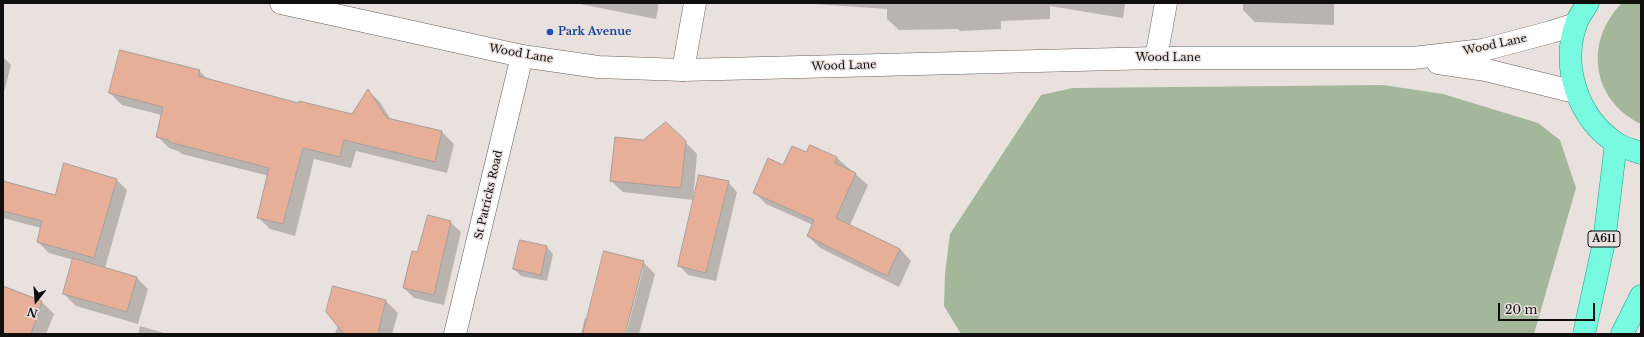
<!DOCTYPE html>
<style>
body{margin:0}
#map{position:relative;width:1644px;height:337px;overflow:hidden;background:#e9e1de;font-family:"Libre Baskerville",serif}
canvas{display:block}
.frame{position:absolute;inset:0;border:4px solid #110f0e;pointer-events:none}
.north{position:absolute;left:16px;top:281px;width:40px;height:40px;-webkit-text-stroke:3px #e9e1de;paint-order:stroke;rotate:197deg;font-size:11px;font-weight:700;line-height:16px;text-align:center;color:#110f0e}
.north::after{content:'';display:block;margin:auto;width:14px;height:18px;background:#110f0e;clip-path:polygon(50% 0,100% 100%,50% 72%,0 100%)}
.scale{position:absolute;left:1498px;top:303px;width:97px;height:18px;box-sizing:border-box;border:2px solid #110f0e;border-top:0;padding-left:5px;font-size:12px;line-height:14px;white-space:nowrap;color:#110f0e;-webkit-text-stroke:3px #e9e1de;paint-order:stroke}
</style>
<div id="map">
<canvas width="1644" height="337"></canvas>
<div class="frame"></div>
<div class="north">N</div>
<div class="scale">20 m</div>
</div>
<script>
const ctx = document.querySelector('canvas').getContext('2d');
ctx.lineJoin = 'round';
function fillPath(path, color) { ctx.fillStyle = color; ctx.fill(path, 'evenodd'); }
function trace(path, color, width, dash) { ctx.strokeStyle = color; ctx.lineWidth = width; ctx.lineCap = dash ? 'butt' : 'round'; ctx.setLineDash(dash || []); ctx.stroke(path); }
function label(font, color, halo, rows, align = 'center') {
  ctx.font = font + ' "Libre Baskerville",serif'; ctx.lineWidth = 3; ctx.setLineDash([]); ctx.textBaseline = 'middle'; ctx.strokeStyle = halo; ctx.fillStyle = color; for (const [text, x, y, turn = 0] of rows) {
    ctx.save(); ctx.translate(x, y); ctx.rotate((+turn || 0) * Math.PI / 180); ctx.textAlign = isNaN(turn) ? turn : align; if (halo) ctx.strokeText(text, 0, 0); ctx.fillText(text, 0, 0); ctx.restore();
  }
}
fillPath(new Path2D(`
 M1622 3H1641V124C1591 100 1584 41 1622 3Z
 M1383 85 1443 94 1538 123 1560 140 1576 188 1534 334H961L944 306 945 274 950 234 1041 95 1073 88Z`), '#a5b79a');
fillPath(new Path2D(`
 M575 3H659L656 19Z
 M799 3H1125L1123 18 1050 6V19L1001 21V29L960 31 958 29 899 30 887 19V9Z
 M1243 3H1334V25L1255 22 1243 10Z
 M3 57 11 65 3 96Z
 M199 71 209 80 299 105 352 115 368 91 380 102 391 120 442 132 454 144 447 173 356 151 351 168 314 159 295 236 270 229 258 217 269 176 182 154 178 151 169 148 157 136 162 115 122 105 110 93Z
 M643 141 685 142 697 154 693 200 623 192 611 181Z
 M810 146 837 158 868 185 850 225 900 249 911 261 899 287 820 248 808 236 813 225 766 204 754 192 783 166 807 154Z
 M116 179 127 190 105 268 136 277 148 289 138 324 76 306 64 294 74 260 49 253 38 242 41 228 3 218V182L55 196Z
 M728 182 737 192 716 281 688 275 679 265Z
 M450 222 461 232 444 305 414 298 404 288 418 254Z
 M547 247 553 254 547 281 521 276 514 269Z
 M643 262 655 274 639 334H626L643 269H640L625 334H581L585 318 588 319Z
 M334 287 386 301 398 313 392 334H335L338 325Z
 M5 288 42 302 54 314 46 334H3V294Z
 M140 326 167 334H138Z`), '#0003');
const building = new Path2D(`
 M120 50 200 70 198 76 298 103 299 101 352 114 368 89 387 118 442 131 435 162 344 140 340 157 303 148 283 224 257 218 269 168 169 142V140L156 137 163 107 109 93Z
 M666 122 686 141 681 188 610 181 615 137 643 140Z
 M810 145 837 157 835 163 856 173 836 218 900 249 887 276 807 236 814 220 753 193 768 158 783 165 792 146 806 152Z
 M64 163 117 179 94 258 37 242 42 221 3 211V181L55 195Z
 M699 175 729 181 706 273 678 266Z
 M428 215 451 221 434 295 403 288 412 251 417 252Z
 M520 240 547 246 541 275 513 269Z
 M604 251 644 261 625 334H583Z
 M73 258 137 277 127 312 63 294Z
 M3 286 42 301 31 334H3Z
 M333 286 386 300 378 334H344L326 312Z`);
fillPath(building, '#e7af97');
trace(building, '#a59e9b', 1);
const street = new Path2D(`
 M1156 58 1166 3
 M683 70 695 3
 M455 334 522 56`);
const secondary = new Path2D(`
 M281 3 522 56 598 67 683 70 1156 58H1413L1483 50 1551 32 1576 24
 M1438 63 1486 70 1575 92`);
const primary = new Path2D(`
 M1588 3C1584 10 1578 17 1576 24 1561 67 1578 118 1616 143 1623 148 1633 150 1641 153
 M1584 334 1604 242 1616 143
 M1622 334 1641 296`);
trace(street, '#68625f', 23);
trace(secondary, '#68625f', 23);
trace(primary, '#18a68a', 23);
trace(street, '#fff', 22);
trace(secondary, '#fff', 22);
trace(primary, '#77fae0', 22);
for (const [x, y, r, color] of [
 [550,32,4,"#1a4fb4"]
]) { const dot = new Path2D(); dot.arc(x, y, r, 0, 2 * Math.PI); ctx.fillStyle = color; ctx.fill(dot); trace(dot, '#e9e1de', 1.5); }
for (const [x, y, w] of [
 [1604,239,32]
]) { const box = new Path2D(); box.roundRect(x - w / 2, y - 8, w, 16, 3); ctx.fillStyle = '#e9e1de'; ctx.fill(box); trace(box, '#110f0e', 1); }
label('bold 10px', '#110f0e', null, [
 ["A611",1604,239]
]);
label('bold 11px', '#164399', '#e9e1de', [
 ["Park Avenue",558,32]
], 'left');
label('11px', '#110f0e', '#e9e1de', [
 ["Wood Lane",1495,45,-12],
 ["Wood Lane",521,54,10],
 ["Wood Lane",1168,58],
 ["Wood Lane",844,66,-2],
 ["St Patricks Road",489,195,-77]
]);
</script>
